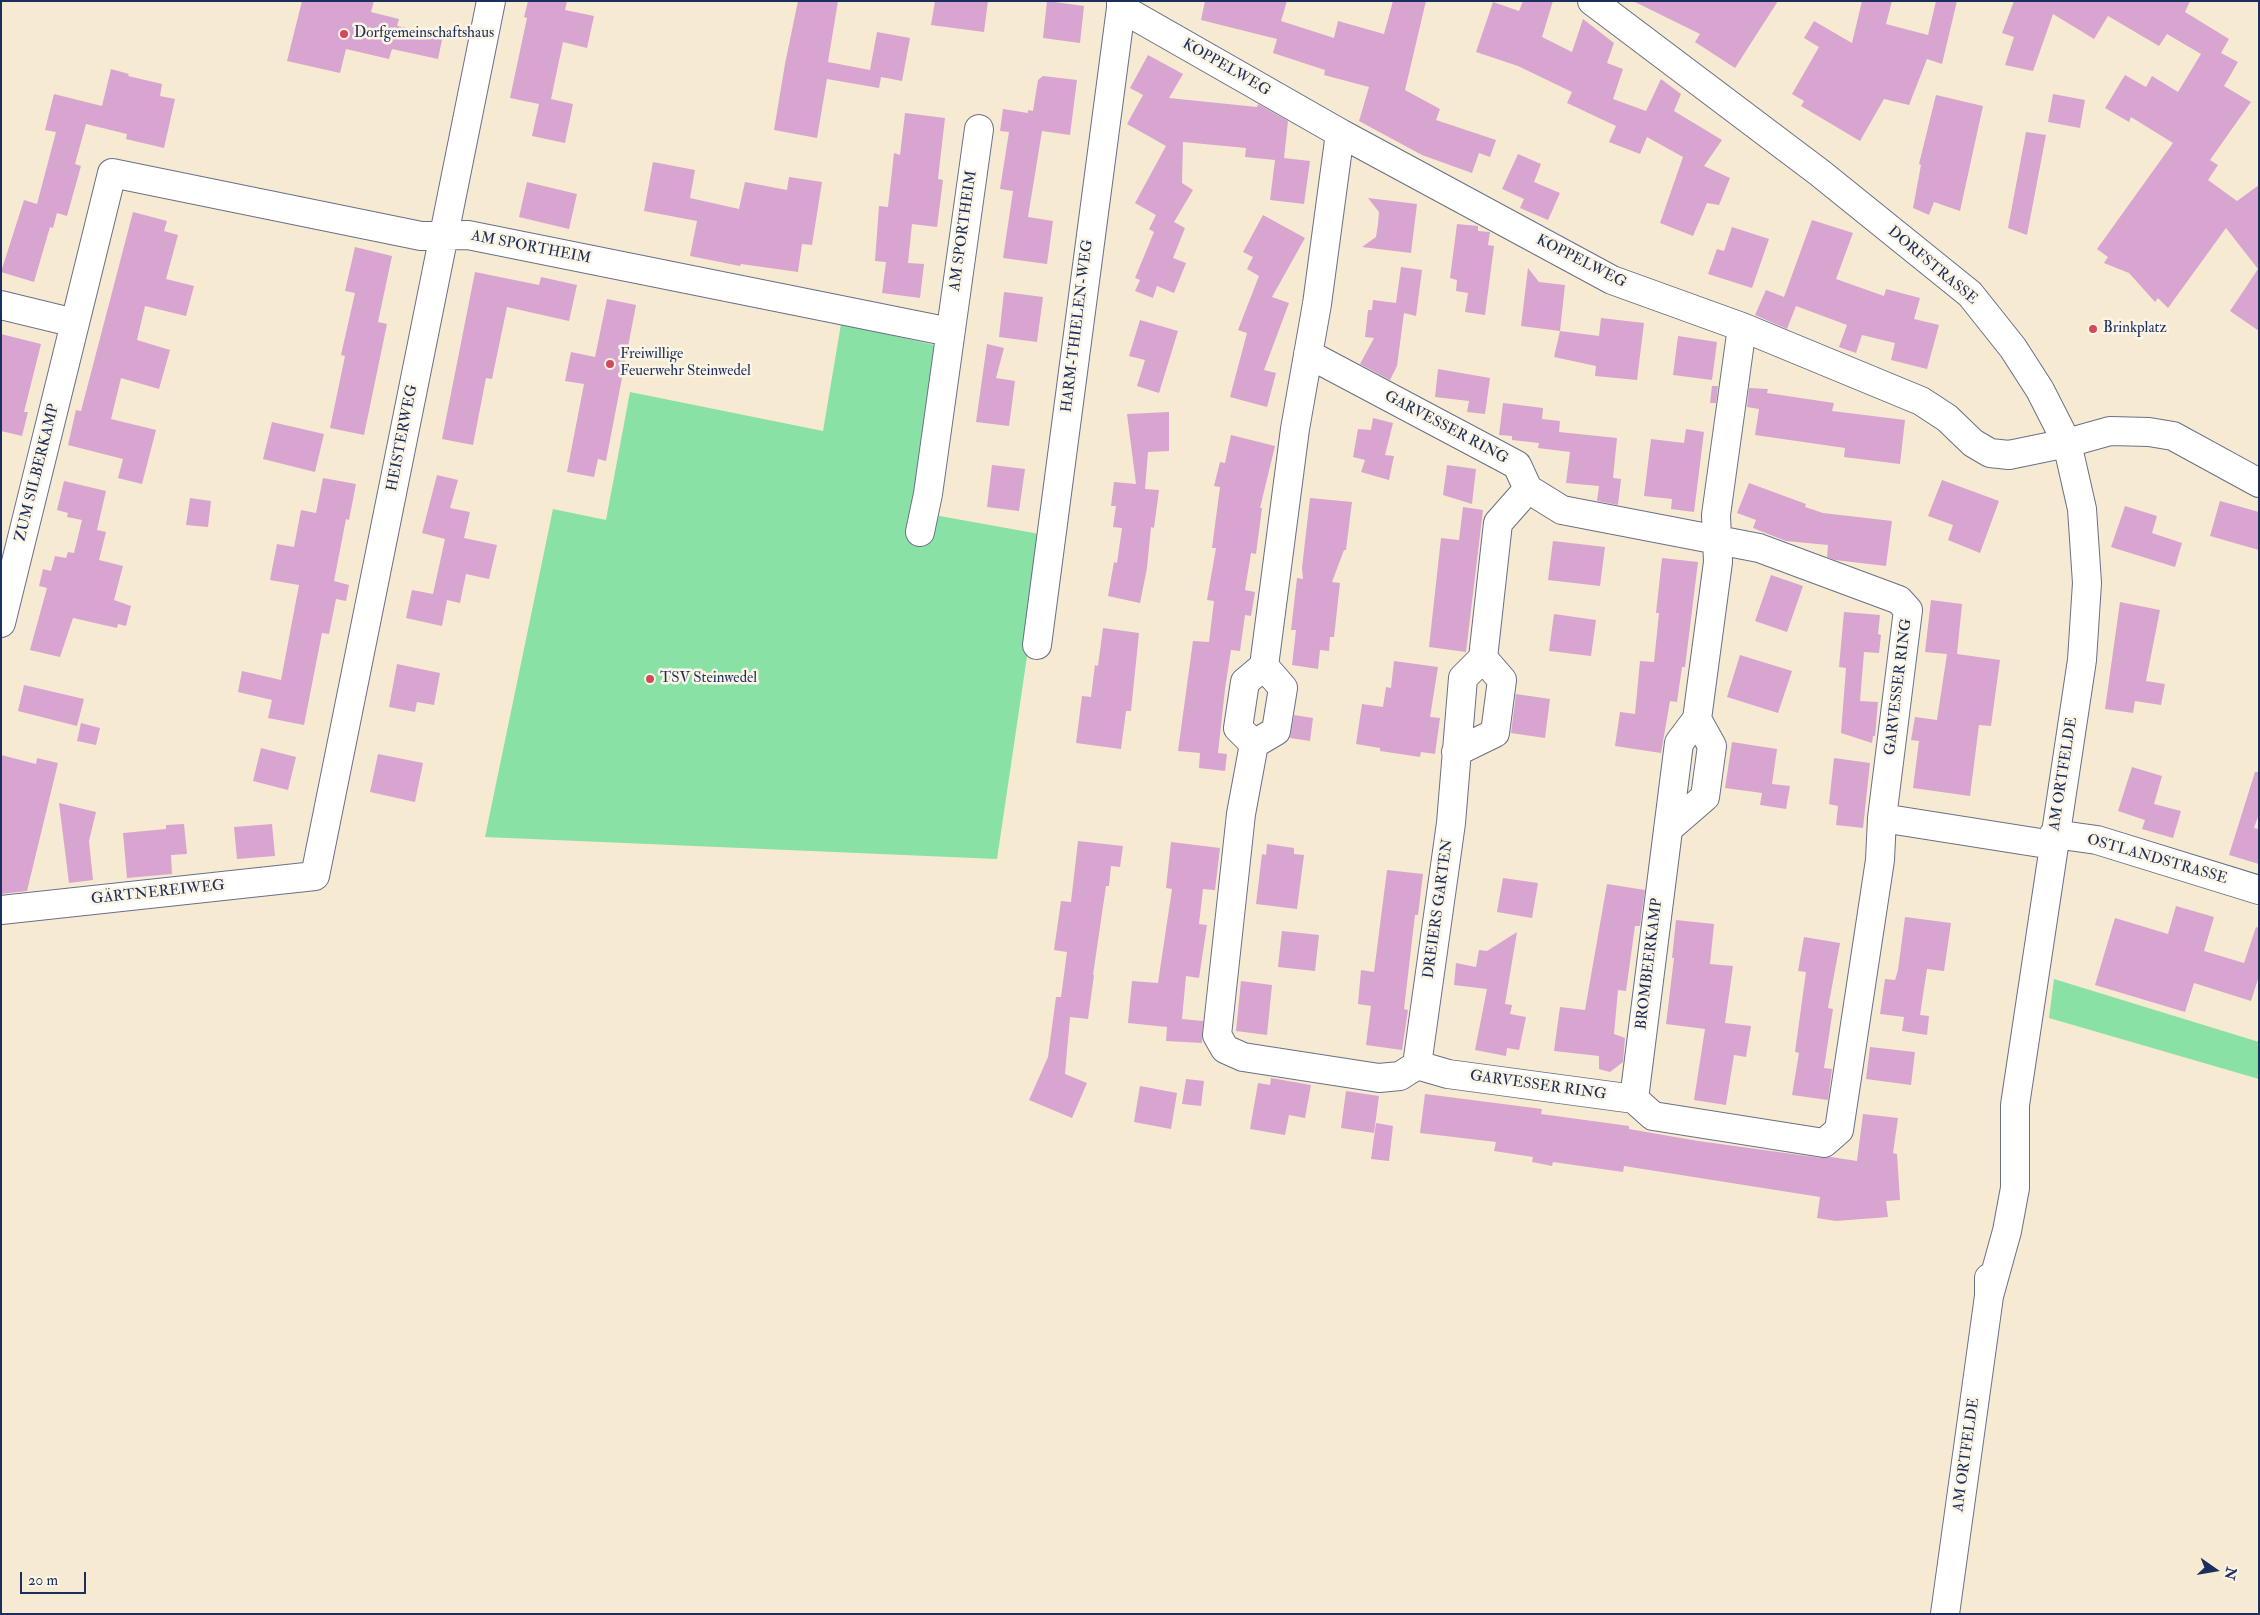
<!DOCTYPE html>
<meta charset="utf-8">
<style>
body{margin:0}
#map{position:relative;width:2260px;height:1615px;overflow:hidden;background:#f7ead3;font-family:"IM FELL Double Pica",serif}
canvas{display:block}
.frame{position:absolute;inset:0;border:2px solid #1b2f5e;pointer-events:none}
.north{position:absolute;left:2190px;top:1545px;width:50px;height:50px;-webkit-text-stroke:4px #fcf5e5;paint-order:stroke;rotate:103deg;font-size:14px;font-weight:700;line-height:20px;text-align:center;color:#1b2f5e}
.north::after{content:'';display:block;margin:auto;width:18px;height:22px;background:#1b2f5e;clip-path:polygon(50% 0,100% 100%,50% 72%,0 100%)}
.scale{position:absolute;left:20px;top:1572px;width:66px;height:22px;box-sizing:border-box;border:2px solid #1b2f5e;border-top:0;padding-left:6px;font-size:15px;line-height:18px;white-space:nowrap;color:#1b2f5e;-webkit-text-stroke:4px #fcf5e5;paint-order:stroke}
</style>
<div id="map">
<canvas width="2260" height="1615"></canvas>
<div class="frame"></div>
<div class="north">N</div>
<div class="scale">20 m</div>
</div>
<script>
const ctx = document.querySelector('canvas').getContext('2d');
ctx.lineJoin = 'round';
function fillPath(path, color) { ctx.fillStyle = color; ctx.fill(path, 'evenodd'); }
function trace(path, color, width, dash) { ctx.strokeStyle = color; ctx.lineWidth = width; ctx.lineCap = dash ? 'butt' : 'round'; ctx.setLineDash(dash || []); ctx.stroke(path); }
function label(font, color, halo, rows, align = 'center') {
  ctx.font = font + ' "IM FELL Double Pica",serif'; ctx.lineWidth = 5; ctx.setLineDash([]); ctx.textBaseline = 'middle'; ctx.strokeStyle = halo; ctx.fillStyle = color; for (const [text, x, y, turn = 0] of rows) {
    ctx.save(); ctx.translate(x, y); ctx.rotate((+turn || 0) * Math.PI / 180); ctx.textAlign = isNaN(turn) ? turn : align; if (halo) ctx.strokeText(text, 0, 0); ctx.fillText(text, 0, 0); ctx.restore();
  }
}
fillPath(new Path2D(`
 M841 324 935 345 912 511 1045 535 997 859 485 837 553 509 606 520 630 392 823 431Z
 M2054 979 2259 1042V1079L2049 1018Z`), '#89e1a6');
fillPath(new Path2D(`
 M302 1H374L371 12 399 19 397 26 443 35 438 59 392 49 389 59 346 49 340 73 287 61Z
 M528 1H567L565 10 594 16 587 48 563 42 551 99 573 104 565 143 532 136 539 104 510 98 527 18 524 17Z
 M798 1H838L828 62 870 70 877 32 910 38 902 81 881 77 879 88 827 79 817 138 774 130 785 64Z
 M935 1H988L984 32 931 25Z
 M1047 1 1084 6 1080 43 1043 38Z
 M1205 1H1287L1281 21 1334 38 1338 21 1384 34 1393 1H1426L1405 90 1440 109 1436 120 1496 140 1490 157 1479 153 1472 173 1422 155 1359 121 1369 87 1324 75 1325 70 1273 53 1277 39 1201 20Z
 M1523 1H1553L1542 37 1572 52 1583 19 1614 43 1607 63 1623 69 1613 99 1646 111 1661 79 1681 94 1674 111 1722 140 1704 166 1730 178 1719 205 1707 203 1693 236 1660 223 1683 157 1647 137 1640 154 1609 142 1616 126 1567 103 1572 92 1518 66 1476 52 1493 2 1519 11Z
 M1633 1H1778L1735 68 1695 42 1700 34Z
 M1862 1H1892L1886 24 1928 35 1936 1H1957L1942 64 1927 59 1909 105 1884 99 1860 141 1801 106 1804 101 1792 94 1819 47 1804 38 1814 21 1852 43Z
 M2014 1H2190L2185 12 2229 39 2221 53 2238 62 2224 86 2251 102 2210 160 2218 165 2208 180 2237 201 2259 185V331L2230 311 2258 269 2226 228 2168 308 2158 298 2155 302 2129 273 2104 263 2108 257 2097 249 2173 143 2131 117 2129 122 2105 108 2125 75 2146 87 2152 76 2178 92 2201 54 2167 34 2159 46 2108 16 2094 39 2053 14 2033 71 2005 65 2014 37 2002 33Z
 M1148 55 1183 74 1169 98 1257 107 1258 104 1288 121 1284 158 1310 161 1304 204 1270 200 1275 160 1245 157 1246 148 1183 142 1182 183 1193 190 1174 222 1185 228 1173 258 1186 263 1174 293 1157 286 1153 298 1135 291 1140 280 1135 278 1154 232 1149 229 1156 215 1135 203 1166 146 1127 124 1143 95 1130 88Z
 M111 69 129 74 128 76 162 84 160 96 175 99 164 148 126 139 127 134 86 124 75 164 81 166 67 216 57 213 53 228 50 227 34 282 1 272 24 200 37 204 56 132 45 130 54 94 102 106Z
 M1043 76 1077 80 1070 135 1042 131 1028 217 1053 221 1047 264 1003 258 1013 191 1000 189 1009 132 1000 131 1003 109 1028 113V110L1033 111 1038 80Z
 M2053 94 2085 100 2080 128 2048 122Z
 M1936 95 1983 106 1960 211 1934 202 1929 215 1913 208 1921 165 1919 164Z
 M905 113 945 118 938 179 943 180 937 227 912 224 908 263 924 264 920 298 882 293 886 262 875 261 879 206 888 207 894 153 900 155Z
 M2026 132 2046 135 2027 235 2008 228Z
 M1518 154 1541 164 1534 182 1560 193 1548 220 1520 208 1524 199 1502 189Z
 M653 162 695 170 690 198 739 209 745 182 787 190 789 177 822 182 812 245 802 244 798 272 741 264 740 266 690 256 697 221 644 211Z
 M527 182 577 194 569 229 519 217Z
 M1368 198 1417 204 1411 253 1362 247 1376 237 1378 224 1379 212Z
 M133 212 167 221 164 231 178 235 166 279 194 286 186 316 145 306 137 340 170 350 159 389 121 378 111 419 156 430 142 484 118 478 123 459 68 445 76 410 81 411Z
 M1263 215 1305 238 1272 297 1289 303 1264 370 1276 373 1267 407 1230 397 1247 333 1238 330 1259 276 1247 269 1253 257 1243 252Z
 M1812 220 1853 233 1836 279 1884 296 1886 289 1920 298 1914 319 1939 325 1927 369 1891 360 1895 343 1862 335 1856 353 1839 347 1847 325 1796 306 1787 329 1755 315 1766 290 1784 297Z
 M1457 224 1478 226V231L1490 232 1488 245 1494 246 1485 315 1465 312 1468 293 1456 291 1457 280 1450 278Z
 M1732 227 1769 239 1752 288 1708 274 1717 249 1724 251Z
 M355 247 392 256 378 322 387 324 364 435 330 428 345 356 341 355 355 293 345 291Z
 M1401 267 1422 270 1416 316 1404 313 1397 366 1390 380 1360 364 1374 338 1365 337 1368 310H1372L1373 300 1396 303Z
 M1528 268 1539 282 1565 285 1560 331 1521 326Z
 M475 272 539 285 541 277 577 285 569 321 507 307 492 379 486 378 473 445 442 439Z
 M1004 292 1043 297 1037 342 999 337Z
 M607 299 636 305 606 461 598 459 594 477 567 472 584 384 565 381 571 352 595 357Z
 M1601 318 1644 323 1637 380 1595 376 1596 366 1554 357 1560 331 1599 336Z
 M1140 320 1178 331 1159 393 1137 386 1145 360 1129 356Z
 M1 334 41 344 24 412H28L22 436 1 431Z
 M1678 336 1717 342 1712 380 1673 375Z
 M987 344 1004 348 996 378 1015 381 1009 426 976 422Z
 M1438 369 1490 378 1485 414 1467 412 1469 401 1435 397Z
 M1712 386H1718L1716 403H1710Z
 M1749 388 1768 389 1767 393 1834 403 1832 411 1905 420 1900 464 1844 457 1845 448 1755 435 1759 409 1747 407Z
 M1503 403 1543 408 1542 419 1560 421 1559 432 1617 438 1613 478 1621 479 1618 505 1597 501 1599 486 1566 483 1570 452 1538 448 1539 443 1512 440V436L1499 435Z
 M1169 412V451L1148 452 1145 489 1159 490 1154 528 1151 527 1147 568 1140 603 1108 596 1114 562 1117 563 1122 528 1113 527 1116 506H1111L1114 482 1136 484 1127 414Z
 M1373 418 1393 423 1385 455 1394 456 1389 480 1361 472 1365 460 1353 457 1358 429 1371 430Z
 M272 422 324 434 315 472 263 459Z
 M1686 429 1704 432 1694 512 1671 509 1672 499 1644 496 1651 439 1684 443Z
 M1231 435 1275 446 1260 508H1262L1256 554 1251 553 1245 590 1255 592 1251 616 1245 615 1240 651 1231 650 1225 689 1218 753 1227 754 1225 771 1199 768 1200 753 1178 751 1193 641 1209 642 1214 601 1207 600 1216 548H1212L1220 487 1214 486 1220 462 1225 463Z
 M992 465 1025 469 1019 511 987 507Z
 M1447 465 1476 469 1472 504 1443 495Z
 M437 475 458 480 450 508 470 512 464 538 497 545 489 579 466 574 460 603 447 600 442 626 406 618 412 590 433 594 445 539 422 533Z
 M323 478 356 484 349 520 346 519 334 581 349 585 346 601 336 599 329 634 322 633 304 725 268 718 272 700 238 692 242 671 281 680 299 585 270 580 277 544 294 547 301 510 316 513Z
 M1942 480 1999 501 1980 553 1948 540 1953 525 1928 516Z
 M64 481 106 491 97 530 106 532 99 560 123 566 114 600 131 606 126 626 118 624 117 628 73 618 60 657 30 650 47 588 39 586 43 569 51 571 55 556 66 558 68 552 74 553 82 520 67 517 68 513 57 510Z
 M1749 483 1806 504 1805 507 1823 513 1892 521 1886 566 1835 560 1827 557 1828 545 1786 541 1753 528 1756 520 1737 513Z
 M190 498 211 501 208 527 186 525Z
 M1310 498 1352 502 1346 550H1344L1332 582 1340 583 1334 637H1330L1329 651 1320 650 1318 669 1292 665 1296 630H1291L1297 578 1303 579 1302 568Z
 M2220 501 2259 512V550L2210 536Z
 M2125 506 2157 516 2152 533 2182 543 2175 567 2111 547Z
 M1463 507 1483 510 1466 652 1429 647 1441 538 1459 540Z
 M1553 541 1605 547 1600 586 1548 580Z
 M1662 558 1698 562 1685 667H1682L1677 702 1670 701 1661 753 1615 746 1620 712 1635 714 1640 661 1654 662 1659 613H1656Z
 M1771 575 1803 586 1787 632 1755 621Z
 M1931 600 1962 604 1957 654 2000 660 1991 726 1979 725 1970 796 1913 788 1919 741 1911 740 1915 717 1937 720 1947 654 1925 652Z
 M2120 602 2160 610 2146 681 2165 684 2161 705 2135 701 2133 713 2105 709Z
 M1844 612 1880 615 1878 634 1881 635 1879 653 1864 652 1860 701 1878 702 1875 736H1873L1872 743 1841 733 1846 668 1839 667Z
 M1554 614 1596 620 1591 656 1549 651Z
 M1103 628 1139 633 1131 711H1126L1121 749 1076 743 1082 696 1091 697 1095 665 1098 666Z
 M1740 655 1792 671 1778 713 1727 697Z
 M1394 661 1438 667 1430 717 1440 718 1435 754 1421 752 1420 757 1380 751V748L1356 744 1362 704 1383 707 1386 687 1391 688Z
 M397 664 440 673 434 705 417 702 415 712 389 707Z
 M24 685 84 699 77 726 18 711Z
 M1516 694 1550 699 1545 738 1511 733Z
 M1294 715 1313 718 1310 741 1290 738Z
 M81 723 100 728 96 745 77 741Z
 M1732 742 1777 749 1772 784 1790 786 1786 809 1760 805 1762 793 1725 788Z
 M261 748 296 757 288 790 253 781Z
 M378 754 423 763 415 802 370 792Z
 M1 755 36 764 37 758 58 763 27 891 1 894Z
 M1834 758 1870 763 1863 828 1836 825 1838 806 1829 804Z
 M2132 767 2162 776 2154 804 2181 811 2173 838 2142 829 2145 820 2118 811Z
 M2255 772H2259V814L2254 828 2259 829V864L2229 855Z
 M59 803 96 812 89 841 93 880 69 883Z
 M184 824 187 854 171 855 172 874 127 878 123 833 166 829V825Z
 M272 824 275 856 237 859 234 827Z
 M1078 841 1123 846 1120 867 1111 866 1109 886H1106L1093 975H1094L1088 1019 1070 1017 1065 1074 1087 1083 1072 1118 1029 1100 1048 1057 1056 997H1061L1067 952 1054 950 1061 901 1071 902Z
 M1171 842 1220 848 1215 890 1203 889 1199 924 1207 925 1199 978 1186 976 1182 1019 1203 1021 1202 1043 1166 1041 1167 1027 1128 1023 1132 981 1158 983 1172 889 1166 888Z
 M1267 844 1294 848V854L1304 855 1297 909 1256 904 1262 854 1266 855Z
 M1387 870 1423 874 1418 915H1415L1404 1009 1408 1010 1402 1050 1366 1045 1371 1006 1358 1004 1361 970 1374 972Z
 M1503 878 1538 883 1532 918 1497 912Z
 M1607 884 1645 890 1640 926H1635L1626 991 1618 990 1614 1034 1625 1038 1623 1062 1610 1072 1599 1069V1056L1554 1051 1560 1007 1585 1010Z
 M2176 906 2214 917 2204 951 2244 963 2256 927 2259 928V976L2251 1001 2194 983 2185 1012 2095 985 2115 918 2168 934Z
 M1905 917 1951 923 1944 971 1927 969 1920 1015 1929 1016 1927 1035 1902 1031 1904 1017 1880 1014 1885 979 1895 980 1898 970Z
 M1676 920 1714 924 1710 964 1733 966 1725 1023 1751 1026 1746 1057 1734 1055 1726 1105 1694 1100 1705 1029 1666 1024 1674 958H1672Z
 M1282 931 1319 935 1315 971 1278 967Z
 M1517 932 1505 1004 1512 1005 1510 1014 1526 1017 1519 1050 1507 1048 1506 1056 1475 1050 1487 989 1454 985 1456 963 1476 967 1479 950 1487 951Z
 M1804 937 1840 943 1828 1008 1833 1009 1824 1068 1832 1069 1828 1100 1792 1095 1799 1053 1795 1052 1806 972 1798 971Z
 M1241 981 1272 985 1267 1035 1236 1031Z
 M1870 1047 1915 1052 1911 1085 1866 1079Z
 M1271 1078 1311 1085 1305 1118 1289 1115 1285 1135 1250 1129 1258 1083 1270 1085Z
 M1186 1079 1204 1081 1201 1106 1182 1104Z
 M1140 1086 1177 1093 1171 1129 1134 1122Z
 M1346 1091 1379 1096 1374 1133 1341 1128Z
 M1425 1094 1542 1109 1541 1114 1629 1126V1129L1698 1141 1822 1158 1831 1157 1857 1161 1863 1114 1898 1118 1893 1153 1897 1154 1900 1200 1886 1201 1888 1217 1836 1221 1817 1218 1820 1197 1624 1166 1623 1172 1553 1162 1552 1166 1532 1162 1533 1157 1494 1151 1496 1142 1420 1133Z
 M1376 1123 1393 1126 1389 1161 1371 1159Z`), '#d7a5d0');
const minor = new Path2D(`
 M1121 1V8L1340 133 1612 280 1742 327 1921 401 1947 418 1973 443 1990 453 2009 455 2067 443 2110 431 2149 432 2173 436 2259 483
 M1592 1 1820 173 1970 294 2013 348 2040 390 2067 443 2082 509 2087 583 2082 660 2015 1105V1188L2007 1231 1989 1296
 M1 305 75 323
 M1308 354 1517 465 1528 489 1562 510 1759 548 1899 600 1908 610 1882 818 1880 860 1839 1130 1824 1143 1653 1116 1634 1099 1448 1074 1417 1065 1400 1076 1379 1078 1243 1057 1225 1049 1217 1035 1241 814 1254 744 1238 728 1245 682 1264 666 1295 429 1317 304 1340 133
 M920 532 928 494 979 129
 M1 623 112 173 421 236 468 235 950 332
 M1037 645 1121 8
 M1254 744 1276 731 1283 688 1264 666
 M1456 752 1495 733 1502 680 1483 658
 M1882 818 2053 845
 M1668 829 1705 797 1712 746 1697 719
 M2054 834 2097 840 2259 890
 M1 910 315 876 491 1
 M1417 1065 1451 823 1463 678 1483 658 1498 523 1528 489
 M1634 1099 1679 743 1697 719 1718 562 1716 515 1742 327
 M1945 1614 1989 1296V1278`);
trace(minor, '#687087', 30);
trace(minor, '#fff', 28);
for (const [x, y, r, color] of [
 [344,34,5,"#d1495b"],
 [2093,329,5,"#d1495b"],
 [610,364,5,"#d1495b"],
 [650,679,5,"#d1495b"]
]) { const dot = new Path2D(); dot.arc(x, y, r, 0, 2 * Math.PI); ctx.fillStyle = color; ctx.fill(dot); trace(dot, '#fcf5e5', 2); }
label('15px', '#1b2f5e', '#fcf5e5', [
 ["Dorfgemeinschaftshaus",354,34],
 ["Brinkplatz",2103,329],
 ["Freiwillige",620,355],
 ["Feuerwehr Steinwedel",620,372],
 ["TSV Steinwedel",660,679]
], 'left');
label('15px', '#1b2f5e', '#fcf5e5', [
 ["KOPPELWEG",1226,68,30],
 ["AM SPORTHEIM",964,231,-82],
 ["AM SPORTHEIM",531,248,11],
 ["KOPPELWEG",1581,262,27],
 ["DORFSTRASSE",1932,266,40],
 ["HARM-THIELEN-WEG",1078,326,-83],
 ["GARVESSER RING",1446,428,28],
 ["HEISTERWEG",403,438,-79],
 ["ZUM SILBERKAMP",38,473,-76],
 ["GARVESSER RING",1899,687,-83],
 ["AM ORTFELDE",2064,774,-81],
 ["OSTLANDSTRASSE",2157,860,16],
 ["GÄRTNEREIWEG",158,893,-6],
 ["DREIERS GARTEN",1439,909,-82],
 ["BROMBEERKAMP",1650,964,-83],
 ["GARVESSER RING",1538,1086,8],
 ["AM ORTFELDE",1967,1455,-82]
]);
</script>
